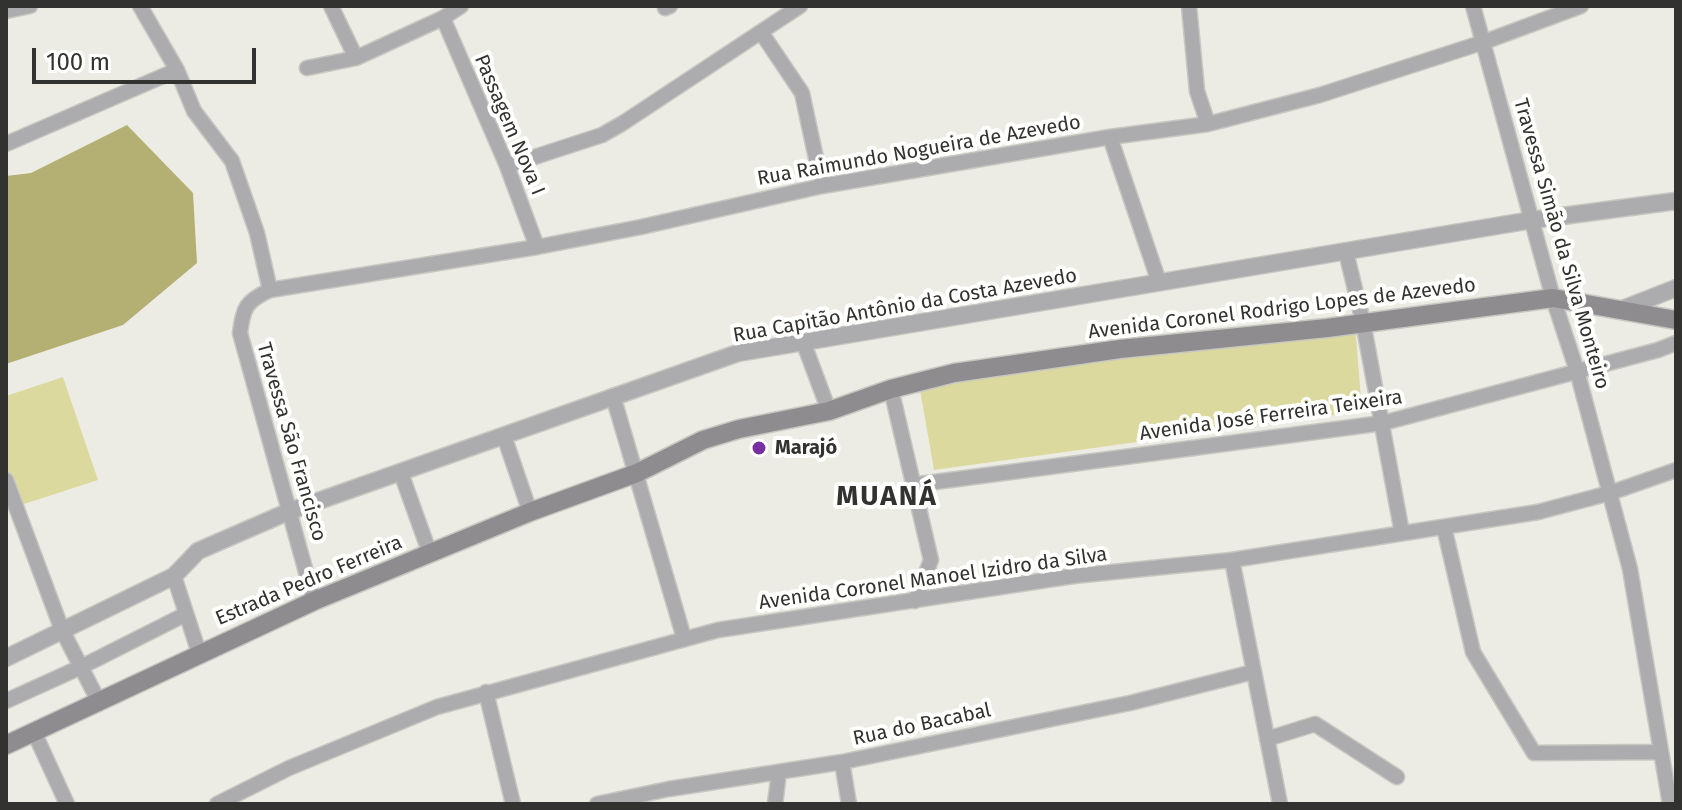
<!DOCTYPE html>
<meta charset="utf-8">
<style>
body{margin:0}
#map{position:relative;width:1682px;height:810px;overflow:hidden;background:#ecece5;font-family:"Fira Sans",sans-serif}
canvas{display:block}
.frame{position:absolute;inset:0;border:8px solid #323230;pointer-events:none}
.scale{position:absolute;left:32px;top:48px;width:224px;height:36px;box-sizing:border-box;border:4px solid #323230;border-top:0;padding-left:10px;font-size:24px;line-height:28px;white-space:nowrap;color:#323230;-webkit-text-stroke:6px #fffffe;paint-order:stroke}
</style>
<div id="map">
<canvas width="1682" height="810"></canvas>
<div class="frame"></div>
<div class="scale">100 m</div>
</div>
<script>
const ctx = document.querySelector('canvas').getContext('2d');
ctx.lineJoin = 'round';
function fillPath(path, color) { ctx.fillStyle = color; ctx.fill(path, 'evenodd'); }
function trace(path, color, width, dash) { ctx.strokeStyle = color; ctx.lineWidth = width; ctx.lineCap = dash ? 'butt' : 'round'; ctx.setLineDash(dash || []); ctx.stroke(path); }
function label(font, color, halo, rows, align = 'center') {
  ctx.font = font + ' "Fira Sans",sans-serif'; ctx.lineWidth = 8; ctx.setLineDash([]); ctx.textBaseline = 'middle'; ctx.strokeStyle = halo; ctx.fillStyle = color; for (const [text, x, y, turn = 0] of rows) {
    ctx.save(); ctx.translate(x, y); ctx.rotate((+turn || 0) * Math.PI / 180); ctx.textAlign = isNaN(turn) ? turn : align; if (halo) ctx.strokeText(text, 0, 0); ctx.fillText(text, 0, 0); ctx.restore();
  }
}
fillPath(new Path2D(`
 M1355 325 1362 411 934 470 919 384Z
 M63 377 98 480 18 506 6 470V396Z`), '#dcd99e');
fillPath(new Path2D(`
 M127 125 193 193 197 263 123 325 6 364V176L31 173Z`), '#b4b074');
const minor = new Path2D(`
 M140 6 177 70 194 111 232 161 257 233 270 290
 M331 6 356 58
 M1189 6 1197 91 1208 124
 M1473 6 1553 298 1577 371 1630 569 1670 804
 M665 8 670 6
 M6 11 30 6
 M443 18 507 166 537 247
 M761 32 802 93 822 186
 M307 68 356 58 443 18 461 6
 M1110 137 1159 282
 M6 144 177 70
 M507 166 602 135 623 123 800 6
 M1346 252 1363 322 1402 533
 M804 344 829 411
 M891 389 931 560 915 601
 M613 396 684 638
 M504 436 530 512
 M401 473 430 554
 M6 480 62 630 99 702
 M912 485 1383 423 1658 350 1676 343
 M1444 527 1473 652 1534 753 1661 752
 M1232 560 1280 804
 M174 576 199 653
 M314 601 240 333C243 308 246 301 270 290L537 247 641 227 822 186 1110 137 1208 124 1320 95 1484 42 1581 6
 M486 692 513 804
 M6 701 81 667 186 614
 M34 732 67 804
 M1267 739 1315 724 1397 777
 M842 762 849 804
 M217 804 289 768 437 707 718 630 1073 576 1232 560 1538 512 1610 493 1676 470
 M597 804 669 789 842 762 1130 703 1253 672
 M775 804 779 772`);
const tertiary = new Path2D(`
 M1620 310 1676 288
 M6 658 174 576 198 551 290 511 738 353 1532 220 1676 201`);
const secondary = new Path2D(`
 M6 745 314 601 530 512 637 473 703 440 739 429 829 411 891 389 954 373 1120 349 1327 328 1553 298 1676 320`);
trace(minor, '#c7c7c1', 17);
trace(tertiary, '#c7c7c1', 19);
trace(secondary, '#c7c7c1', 21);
trace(minor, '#acabae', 14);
trace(tertiary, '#acabae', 16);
trace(secondary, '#8e8c8f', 18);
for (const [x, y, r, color] of [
 [759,448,8,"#782fa1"]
]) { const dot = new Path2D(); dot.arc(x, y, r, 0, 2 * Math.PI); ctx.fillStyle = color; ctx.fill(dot); trace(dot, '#fffffe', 3); }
label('20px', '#323230', '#fffffe', [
 ["Passagem Nova I",509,125,67],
 ["Rua Raimundo Nogueira de Azevedo",919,151,-10],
 ["Travessa Simão da Silva Monteiro",1561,244,74],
 ["Rua Capitão Antônio da Costa Azevedo",905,306,-10],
 ["Avenida Coronel Rodrigo Lopes de Azevedo",1282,309,-7],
 ["Avenida José Ferreira Teixeira",1271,416,-8],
 ["Travessa São Francisco",291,442,74],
 ["Avenida Coronel Manoel Izidro da Silva",933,579,-8],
 ["Estrada Pedro Ferreira",309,581,-23],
 ["Rua do Bacabal",922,725,-12]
]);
label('bold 20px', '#323230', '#fffffe', [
 ["Marajó",775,448]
], 'left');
ctx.letterSpacing = '2px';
label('bold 28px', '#323230', '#fffffe', [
 ["MUANÁ",887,497]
]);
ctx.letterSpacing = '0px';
</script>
